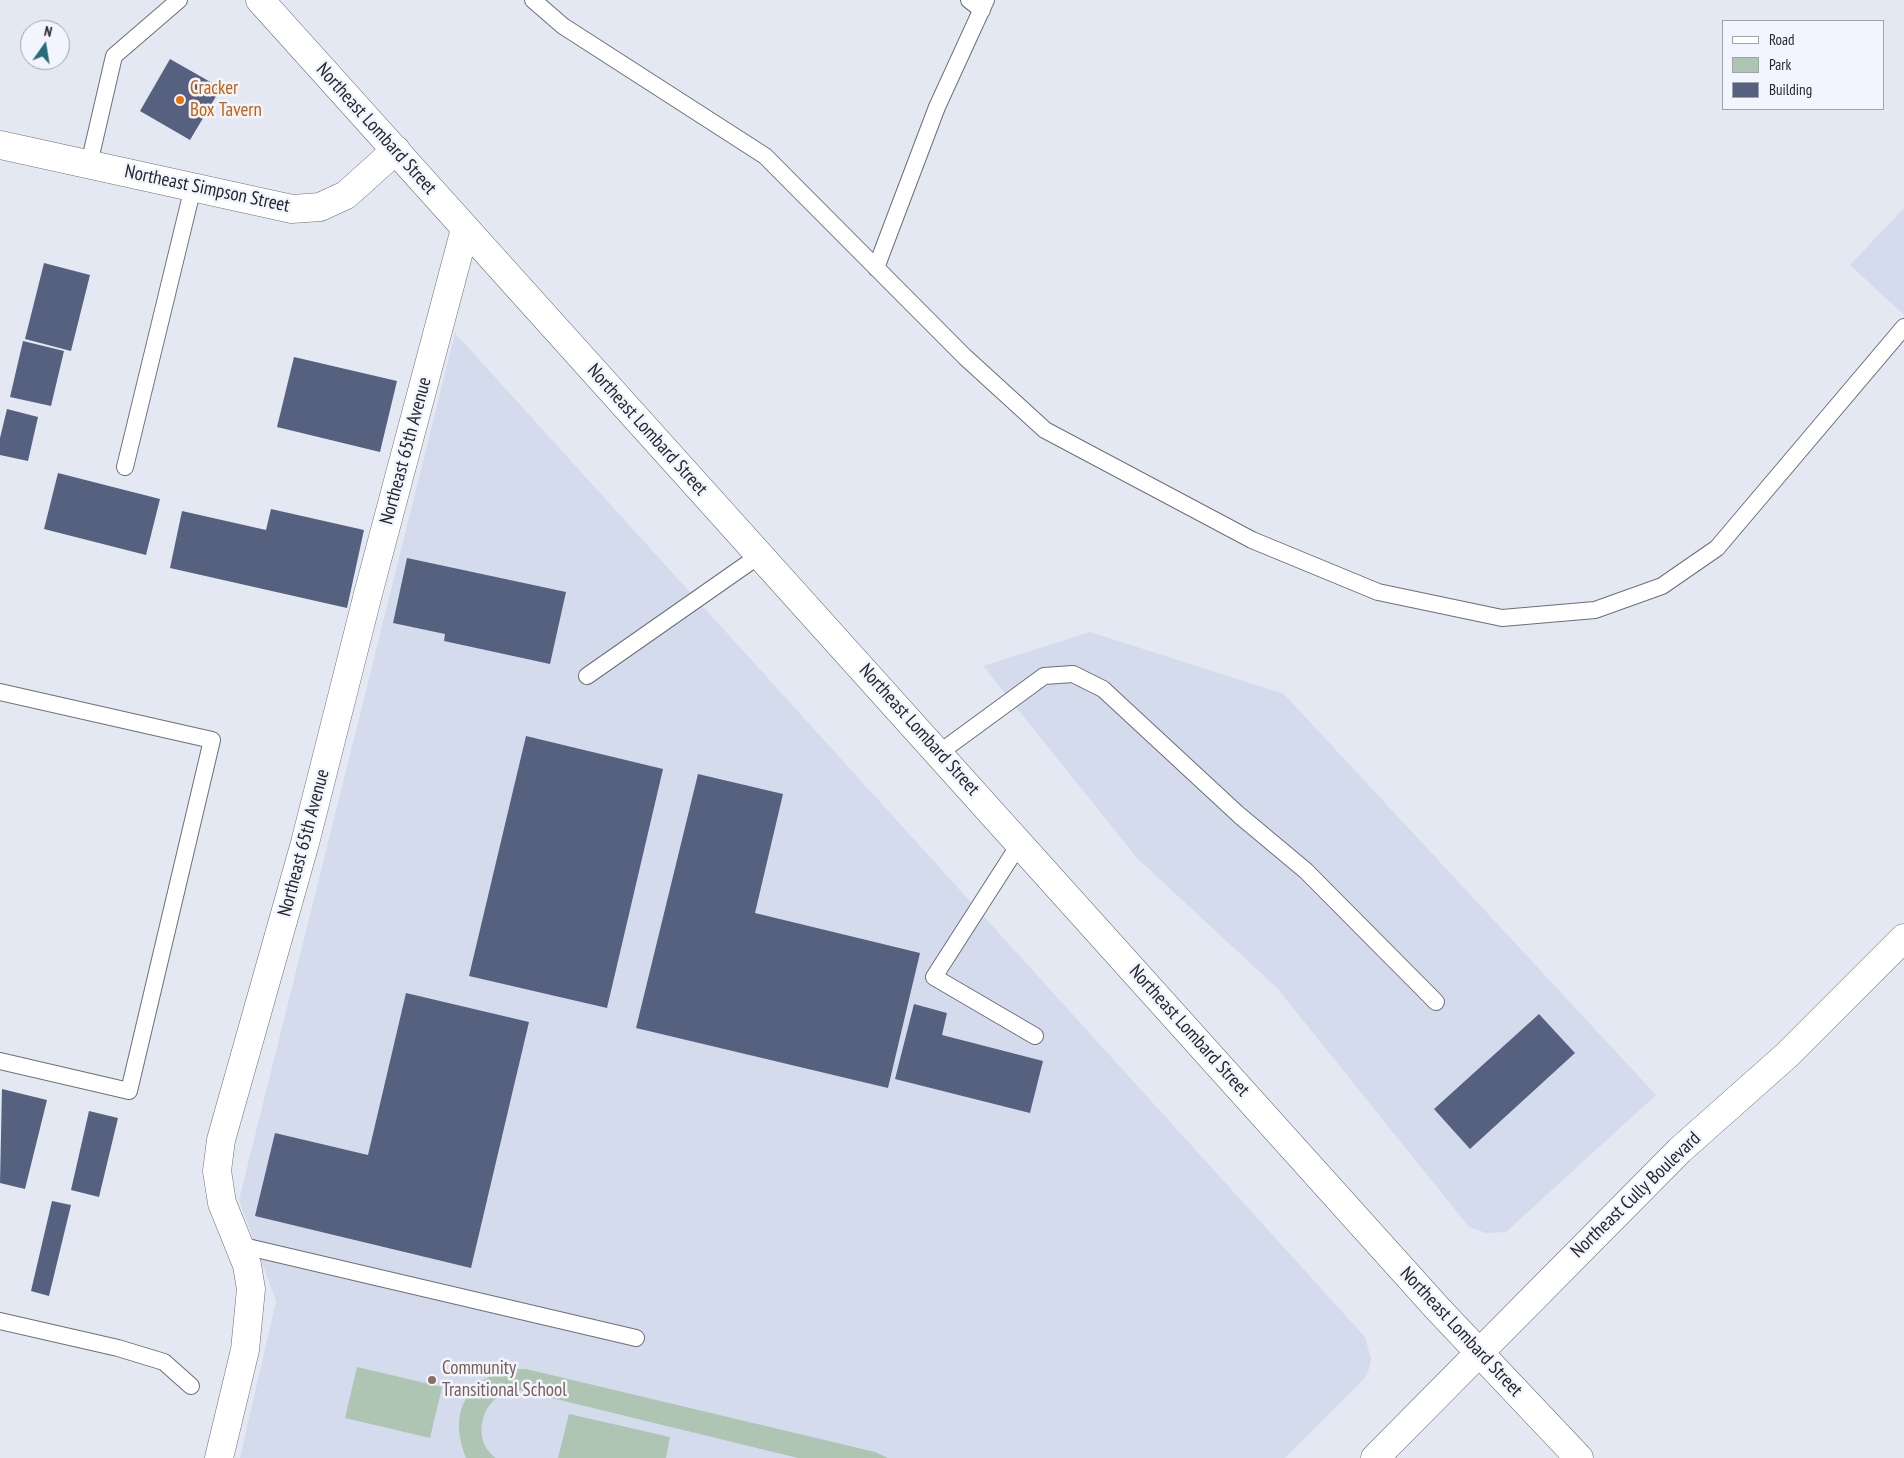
<!DOCTYPE html>
<style>
body{margin:0}
#map{position:relative;width:1904px;height:1458px;overflow:hidden;background:#e4e8f2;font-family:"PT Sans Narrow",sans-serif}
canvas{display:block}
.legend{position:absolute;left:1722px;top:20px;width:162px;height:90px;box-sizing:border-box;background:#f2f5fd;border:1px solid #a0a3a9;margin:0;padding:6px 9px;list-style:none;font-size:15px;color:#26272b}
.legend li{display:flex;align-items:center;gap:10px;height:25px}
.legend b{width:25px;border:1px solid #a0a3a9}
.north{position:absolute;left:20px;top:20px;width:50px;height:50px;box-sizing:border-box;background:#f2f5fd;border:1px solid #a0a3a9;border-radius:50%;rotate:13deg;font-size:14px;font-weight:700;line-height:20px;text-align:center;color:#26272b}
.north::after{content:'';display:block;margin:auto;width:18px;height:22px;background:#276c7c;clip-path:polygon(50% 0,100% 100%,50% 72%,0 100%)}
</style>
<div id="map">
<canvas width="1904" height="1458"></canvas>
<ul class="legend">
<li><b style="height:6px;background:#fff"></b>Road</li>
<li><b style="height:14px;background:#adc5b2"></b>Park</li>
<li><b style="height:14px;background:#566180"></b>Building</li>
</ul>
<div class="north">N</div>
</div>
<script>
const ctx = document.querySelector('canvas').getContext('2d');
ctx.lineJoin = 'round';
function fillPath(path, color) { ctx.fillStyle = color; ctx.fill(path, 'evenodd'); }
function trace(path, color, width, dash) { ctx.strokeStyle = color; ctx.lineWidth = width; ctx.lineCap = dash ? 'butt' : 'round'; ctx.setLineDash(dash || []); ctx.stroke(path); }
function label(font, color, halo, rows, align = 'center') {
  ctx.font = font + ' "PT Sans Narrow",sans-serif'; ctx.lineWidth = 5; ctx.setLineDash([]); ctx.textBaseline = 'middle'; ctx.strokeStyle = halo; ctx.fillStyle = color; for (const [text, x, y, turn = 0] of rows) {
    ctx.save(); ctx.translate(x, y); ctx.rotate((+turn || 0) * Math.PI / 180); ctx.textAlign = isNaN(turn) ? turn : align; if (halo) ctx.strokeText(text, 0, 0); ctx.fillText(text, 0, 0); ctx.restore();
  }
}
fillPath(new Path2D(`
 M1904 208V315L1850 265Z
 M455 333 1365 1337 1371 1359 1369 1369 1364 1379 1285 1458H240L276 1301 239 1200Z
 M1090 632 1284 694 1656 1095 1506 1232 1486 1233 1469 1227 1277 988 1137 858 983 666Z`), '#d4dbec');
fillPath(new Path2D(`
 M357 1367 442 1387 430 1438 345 1418Z
 M506 1369H526L875 1452 888 1458H798L519 1390C510 1392 500 1394 494 1400 478 1415 476 1445 496 1458H466C449 1415 463 1385 506 1369Z
 M569 1414 670 1437 666 1458H558Z`), '#adc5b2');
fillPath(new Path2D(`
 M170 59 221 88 190 140 140 111Z
 M44 263 90 275 71 351 25 339Z
 M23 341 64 351 51 406 10 397Z
 M294 357 397 381 380 452 277 427Z
 M7 409 38 417 28 461 0 455V438Z
 M58 473 160 499 146 555 44 529Z
 M271 509 364 530 347 608 170 568 182 511 266 530Z
 M407 558 566 592 550 664 444 641 445 634 393 623Z
 M526 736 663 769 607 1008 469 976Z
 M698 774 783 794 755 913 920 953 888 1088 636 1028Z
 M406 993 529 1022 471 1268 255 1216 275 1133 368 1155Z
 M914 1004 947 1013 942 1035 1043 1061 1030 1113 895 1079Z
 M1539 1014 1575 1053 1470 1149 1434 1109Z
 M2 1089 47 1100 25 1189 0 1183Z
 M89 1111 118 1118 99 1197 71 1190Z
 M52 1201 71 1205 49 1296 31 1291Z`), '#566180');
const service = new Path2D(`
 M533 0 563 26 765 156 965 357 1045 430 1252 540 1378 592 1502 618 1595 610 1662 586 1717 548 1904 327
 M969 0 982 10
 M89 164 114 56 179 0
 M876 268 937 107 986 0
 M125 467 193 187
 M587 676 760 555
 M0 692 212 740 129 1091 0 1061
 M939 753 1044 676 1073 674 1103 689 1239 815 1306 871 1436 1002
 M1020 843 934 977 1035 1036
 M239 1245 636 1338
 M0 1321 118 1348 164 1362 191 1386`);
const minor = new Path2D(`
 M0 145 292 209 320 207 346 195 396 150
 M219 1458 245 1350 251 1289 247 1265 222 1203 217 1171 221 1140 305 843 368 594 465 229`);
const tertiary = new Path2D(`
 M1375 1458 1680 1150 1787 1055 1904 938`);
const primary = new Path2D(`
 M260 0 1438 1309 1579 1458`);
trace(service, '#6b6f78', 18);
trace(minor, '#6b6f78', 29);
trace(tertiary, '#6b6f78', 29);
trace(primary, '#6b6f78', 29);
trace(service, '#fff', 16);
trace(minor, '#fff', 28);
trace(tertiary, '#fff', 28);
trace(primary, '#fff', 28);
for (const [x, y, r, color] of [
 [180,100,5,"#e8710a"],
 [432,1380,5,"#8d6e63"]
]) { const dot = new Path2D(); dot.arc(x, y, r, 0, 2 * Math.PI); ctx.fillStyle = color; ctx.fill(dot); trace(dot, '#f2f5fd', 2); }
label('19px', '#c56008', '#f2f5fd', [
 ["Cracker",190,89],
 ["Box Tavern",190,111]
], 'left');
label('19px', '#26272b', '#f2f5fd', [
 ["Northeast Lombard Street",376,129,48],
 ["Northeast Simpson Street",207,189,12],
 ["Northeast Lombard Street",647,430,48],
 ["Northeast 65th Avenue",406,451,-75],
 ["Northeast Lombard Street",919,730,48],
 ["Northeast 65th Avenue",304,843,-75],
 ["Northeast Lombard Street",1189,1031,48],
 ["Northeast Cully Boulevard",1636,1195,-44],
 ["Northeast Lombard Street",1461,1332,47]
]);
label('19px', '#785e54', '#f2f5fd', [
 ["Community",442,1369],
 ["Transitional School",442,1391]
], 'left');
</script>
